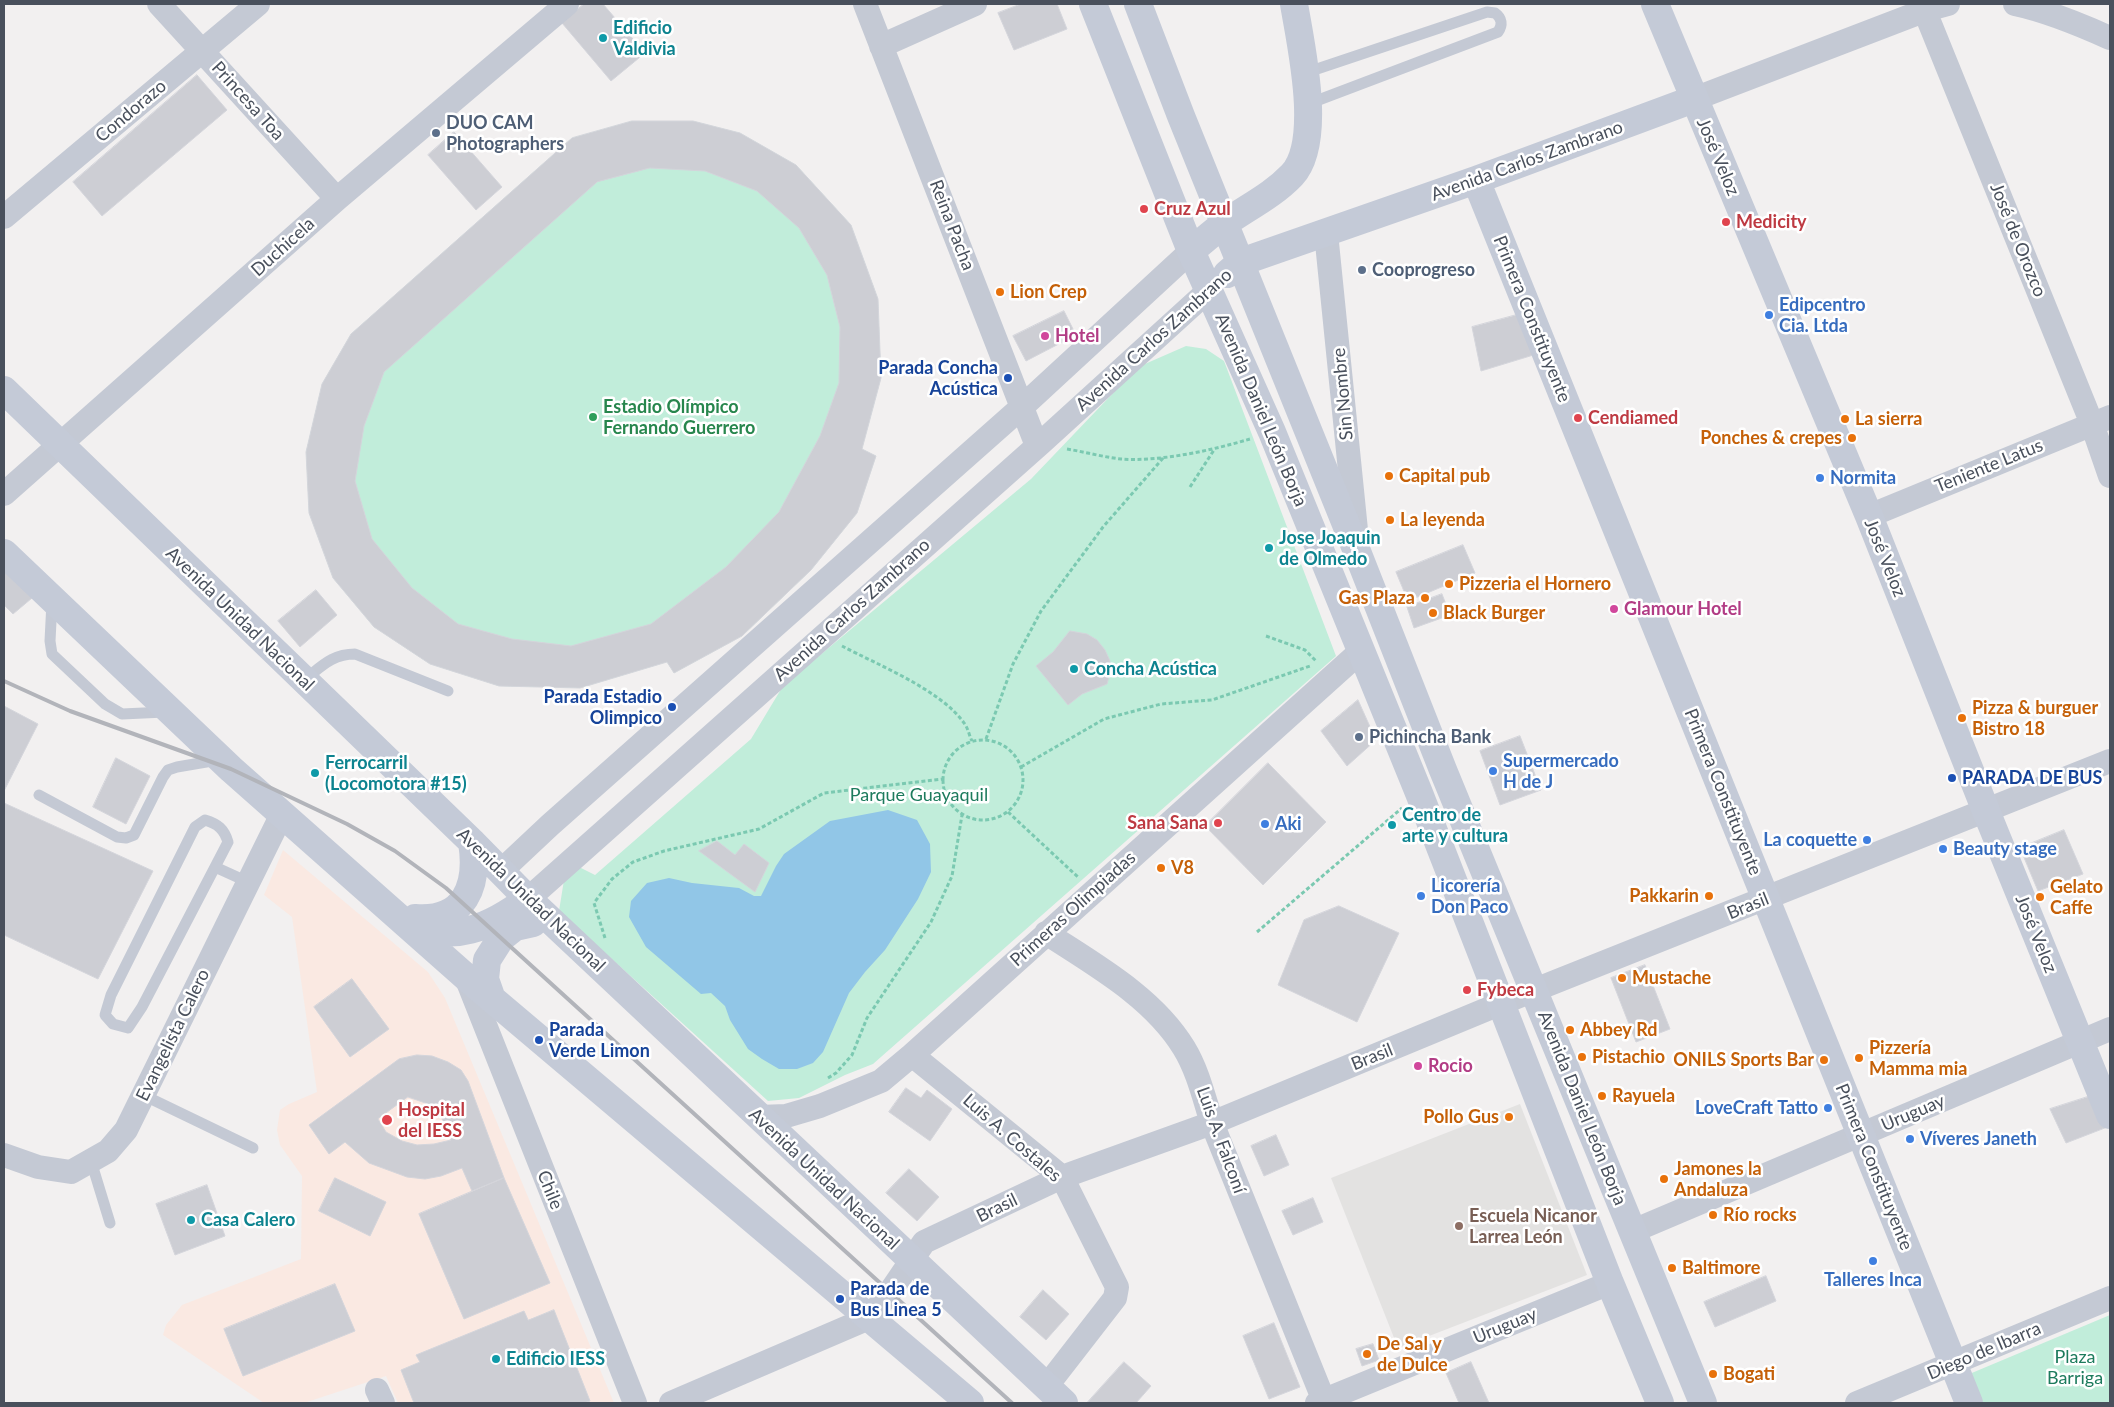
<!DOCTYPE html>
<meta charset="utf-8">
<style>
body{margin:0}
#map{position:relative;width:2114px;height:1407px;overflow:hidden;background:#f2f0f0;font-family:Lato,sans-serif}
canvas{display:block}
.frame{position:absolute;inset:0;border:5px solid #49505c;pointer-events:none}
</style>
<div id="map">
<canvas width="2114" height="1407"></canvas>
<div class="frame"></div>
</div>
<script>
const ctx = document.querySelector('canvas').getContext('2d');
ctx.lineJoin = 'round';
function fillPath(path, color) { ctx.fillStyle = color; ctx.fill(path, 'evenodd'); }
function trace(path, color, width, dash) { ctx.strokeStyle = color; ctx.lineWidth = width; ctx.lineCap = dash ? 'butt' : 'round'; ctx.setLineDash(dash || []); ctx.stroke(path); }
function label(font, color, halo, rows, align = 'center') {
  ctx.font = font + ' Lato,sans-serif'; ctx.lineWidth = 5; ctx.setLineDash([]); ctx.textBaseline = 'middle'; ctx.strokeStyle = halo; ctx.fillStyle = color; for (const [text, x, y, turn = 0] of rows) {
    ctx.save(); ctx.translate(x, y); ctx.rotate((+turn || 0) * Math.PI / 180); ctx.textAlign = isNaN(turn) ? turn : align; if (halo) ctx.strokeText(text, 0, 0); ctx.fillText(text, 0, 0); ctx.restore();
  }
}
fillPath(new Path2D(`
 M1520 1104 1587 1275 1398 1348 1331 1178Z`), '#e3e2e1');
fillPath(new Path2D(`
 M283 850 428 972 445 998 614 1403H398L386 1376 304 1403H264L163 1335 166 1325 182 1305 301 1259 302 1176 280 1145 277 1130 280 1110 289 1104 317 1092 292 917 264 895Z`), '#fae9e2');
fillPath(new Path2D(`
 M632 121H693L740 133 796 165 851 225 878 299 881 378 862 449 876 456 857 513 811 570 742 636 674 673 667 662 580 688 499 686 430 664 374 627 333 578 309 513 306 452 322 384 351 334 572 138Z
 M1186 346 1206 349 1224 361 1336 656 873 1064 845 1075 799 1098 768 1101 559 911 564 880 579 867 595 875 751 739 783 686 1031 479 1138 367Z
 M2110 1315V1403H1979L1967 1375Z`), '#c1edda');
fillPath(new Path2D(`
 M888 810 917 820 930 844 931 872 918 899 885 950 865 972 849 993 823 1052 813 1063 797 1069H779L762 1059 748 1049 730 1020 725 1006 711 993 701 994 646 947 629 917 631 901 647 883 669 878 692 883 739 888 754 896H761L776 866 784 854 830 821Z`), '#91c6e7');
const building = new Path2D(`
 M584 4H603L645 53 611 81 562 23Z
 M1021 4H1057L1067 29 1014 50 998 13Z
 M197 75 227 110 102 216 73 182Z
 M632 121H693L740 133 796 165 851 225 878 299 881 378 862 449 876 456 857 513 811 570 742 636 674 673 667 662 580 688 499 686 430 664 374 627 333 578 309 513 306 452 322 384 351 334 572 138ZM650 168 705 171 757 191 799 228 827 275 840 327 839 383 820 436 779 512 726 567 651 624 571 646 512 639 458 624 412 588 372 539 355 481 364 426 384 372 597 182Z
 M454 132 502 187 476 210 428 155Z
 M1064 311 1076 335 1026 361 1013 336Z
 M1524 313 1540 353 1481 371 1472 327Z
 M1463 545 1475 573 1408 601 1396 572Z
 M4 561 38 593 13 614 4 605Z
 M316 590 337 615 300 647 278 621Z
 M1442 594 1450 615 1414 628 1407 607Z
 M1070 631 1087 634 1097 640 1105 650 1110 661V673L1107 684 1082 694 1068 705 1036 666 1053 652Z
 M1358 700 1376 740 1347 766 1321 731Z
 M4 706 38 724 4 791Z
 M1520 736 1541 790 1500 805 1480 751Z
 M116 758 150 776 126 824 93 807Z
 M1268 763 1326 822 1263 885 1205 826Z
 M4 803 153 871 98 979 4 935Z
 M2064 830 2083 874 2038 891 2020 848Z
 M717 841 735 855 744 844 769 863 755 892 699 851Z
 M1339 906 1399 933 1357 1022 1278 985 1304 920Z
 M1645 965 1670 1029 1636 1042 1611 978Z
 M352 979 389 1029 350 1057 314 1007Z
 M417 1055 432 1056 448 1062 461 1070 468 1081 504 1178 472 1191 462 1168 441 1176 425 1179 407 1177 369 1163 345 1142 329 1154 309 1125 399 1059ZM408 1097 437 1107 451 1140 434 1144 417 1145 402 1141 386 1132 378 1119Z
 M906 1088 921 1098 927 1090 952 1109 930 1141 889 1112Z
 M2100 1093 2110 1126 2066 1143 2050 1109Z
 M1276 1135 1289 1165 1264 1176 1251 1146Z
 M909 1169 939 1197 917 1221 886 1193Z
 M335 1178 386 1202 370 1236 319 1211Z
 M504 1178 550 1283 464 1319 419 1214Z
 M207 1185 225 1236 175 1255 156 1204Z
 M1313 1198 1323 1222 1293 1235 1282 1211Z
 M1766 1276 1776 1301 1715 1327 1704 1302Z
 M335 1284 355 1331 243 1376 224 1329Z
 M1043 1290 1069 1314 1046 1340 1020 1317Z
 M554 1310 590 1401 584 1403H414L401 1370 420 1362 416 1355 524 1311 528 1320Z
 M1274 1323 1300 1387 1269 1399 1243 1336Z
 M1373 1344 1379 1360 1362 1366 1356 1349Z
 M1124 1362 1151 1386 1136 1403H1087Z
 M1471 1362 1489 1403H1459L1446 1373Z`);
fillPath(building, '#cdced4');
trace(building, '#d4d5db', 1);
trace(new Path2D(`
 M1067 449C1085 452 1103 457 1121 459 1160 462 1213 450 1250 439
 M1190 487 1214 450
 M1266 636 1305 650 1317 662
 M842 646C878 665 941 690 964 723 968 728 969 735 972 741
 M986 739 1013 664 1041 611 1103 527 1164 457
 M943 780a40 40 0 1 1 80 0a40 40 0 1 1-80 0Z
 M1021 767 1104 719 1161 704 1212 700 1310 666
 M1008 812 1079 878
 M1257 932 1402 808
 M605 938 594 903 612 879 633 862 664 851 759 829 824 793 942 779
 M828 1078 836 1073 852 1055 867 1018 931 922 952 876 962 815`), '#7bc9b1', 3, [4, 2.5]);
trace(new Path2D(`
 M1305 73 1487 12 1495 13C1502 18 1503 25 1498 32L1308 104
 M52 602 50 641 52 654 105 704 122 714 165 712
 M304 680C321 667 332 654 355 654L448 691
 M39 795 117 837 126 838 134 835 163 777 168 770 177 767 218 760
 M215 867 142 1007 128 1028 113 1024 105 1015 111 995 195 827 205 820C218 824 224 829 228 842L215 867 248 882
 M143 1095 253 1148
 M91 1161 110 1223`), '#c4c9d4', 11);
trace(new Path2D(`
 M159 4 337 199
 M865 4 1037 446
 M1922 4 2092 424 2110 476
 M2015 4C2048 11 2079 24 2110 38
 M881 46 975 4
 M1694 99 1926 10 1948 4
 M4 217 258 4
 M1326 233 1357 540
 M4 494 337 199 567 4
 M1869 516 2110 417
 M501 871 550 825 1023 406 1191 251
 M528 899 1042 442 1209 290
 M1046 933C1095 965 1153 997 1184 1048 1198 1071 1204 1098 1212 1123L1324 1401
 M466 977 635 1403
 M912 1055 1062 1177 1117 1287 1115 1298 1046 1387
 M759 1117 786 1116 820 1106 881 1081 912 1055 1361 651
 M4 1155 38 1167 71 1172 108 1151 126 1130 282 814
 M1633 1231 2110 1029
 M377 1390 383 1403
 M671 1403 869 1318 890 1292 924 1242 1062 1177 1212 1123 1502 1003 2110 761
 M1317 1403 1610 1283
 M1857 1403 2110 1298`), '#c4c9d4', 24);
trace(new Path2D(`
 M1093 4 1191 251 1272 432 1419 793 1610 1283 1660 1403
 M1138 4 1181 116 1358 554 1443 770 1703 1403
 M1655 4 1869 516 1986 811 2110 1115
 M1476 180 1969 1403
 M1191 251C1202 242 1212 233 1224 224 1246 208 1272 196 1292 175 1323 142 1301 46 1294 4
 M1227 274 1241 262 1476 180 1694 99
 M4 390 472 842 528 899 1064 1403
 M4 553 231 769 466 977 970 1403
 M415 918C465 922 479 886 472 842
 M408 920C451 947 492 926 528 899
 M492 999 485 979 487 960 501 938 515 927 533 923`), '#c4cad7', 28);
trace(new Path2D(`
 M4 681 70 711 231 769 347 824 395 851 446 888 1012 1403`), '#b2b4ba', 4);
for (const [x, y, r, color] of [
 [603,38,5,"#0f9aa8"],
 [436,133,5,"#5c6f8a"],
 [1144,209,5,"#e0444e"],
 [1726,222,5,"#e0444e"],
 [1362,270,5,"#5c6f8a"],
 [1000,292,5,"#e8710a"],
 [1769,315,5,"#3f7fe0"],
 [1045,336,5,"#d1479c"],
 [1008,378,5,"#1a4fb4"],
 [593,417,5,"#2e9e5b"],
 [1578,418,5,"#e0444e"],
 [1845,419,5,"#e8710a"],
 [1852,438,5,"#e8710a"],
 [1389,476,5,"#e8710a"],
 [1820,478,5,"#3f7fe0"],
 [1390,520,5,"#e8710a"],
 [1269,548,5,"#0f9aa8"],
 [1449,584,5,"#e8710a"],
 [1425,598,5,"#e8710a"],
 [1614,609,5,"#d1479c"],
 [1433,613,5,"#e8710a"],
 [1074,669,5,"#0f9aa8"],
 [672,707,5,"#1a4fb4"],
 [1962,718,5,"#e8710a"],
 [1359,737,5,"#5c6f8a"],
 [1493,771,5,"#3f7fe0"],
 [315,773,5,"#0f9aa8"],
 [1952,778,5,"#1a4fb4"],
 [1218,823,5,"#e0444e"],
 [1265,824,5,"#3f7fe0"],
 [1392,825,5,"#0f9aa8"],
 [1867,840,5,"#3f7fe0"],
 [1943,849,5,"#3f7fe0"],
 [1161,868,5,"#e8710a"],
 [1421,896,5,"#3f7fe0"],
 [1709,896,5,"#e8710a"],
 [2040,897,5,"#e8710a"],
 [1622,978,5,"#e8710a"],
 [1467,990,5,"#e0444e"],
 [1570,1030,5,"#e8710a"],
 [539,1040,5,"#1a4fb4"],
 [1582,1057,5,"#e8710a"],
 [1859,1058,5,"#e8710a"],
 [1824,1060,5,"#e8710a"],
 [1418,1066,5,"#d1479c"],
 [1602,1096,5,"#e8710a"],
 [1828,1108,5,"#3f7fe0"],
 [1509,1117,5,"#e8710a"],
 [387,1120,6,"#e0444e"],
 [1910,1139,5,"#3f7fe0"],
 [1664,1179,5,"#e8710a"],
 [1713,1215,5,"#e8710a"],
 [191,1220,5,"#0f9aa8"],
 [1459,1226,5,"#8d6e63"],
 [1873,1261,5,"#3f7fe0"],
 [1672,1268,5,"#e8710a"],
 [840,1299,5,"#1a4fb4"],
 [1367,1354,5,"#e8710a"],
 [496,1359,5,"#0f9aa8"],
 [1713,1374,5,"#e8710a"]
]) { const dot = new Path2D(); dot.arc(x, y, r, 0, 2 * Math.PI); ctx.fillStyle = color; ctx.fill(dot); trace(dot, '#fff', 2); }
label('bold 18px', '#0d838f', '#fff', [
 ["Edificio",613,28],
 ["Valdivia",613,49],
 ["Jose Joaquin",1279,538],
 ["de Olmedo",1279,559],
 ["Concha Acústica",1084,669],
 ["Ferrocarril",325,763],
 ["(Locomotora #15)",325,784],
 ["Centro de",1402,815],
 ["arte y cultura",1402,836],
 ["Casa Calero",201,1220],
 ["Edificio IESS",506,1359]
], 'left');
label('18px', '#49505c', '#fff', [
 ["Princesa Toa",248,101,48],
 ["Condorazo",131,111,-40],
 ["José Veloz",1718,157,67],
 ["Avenida Carlos Zambrano",1527,161,-20],
 ["Reina Pacha",952,225,69],
 ["José de Orozco",2018,240,68],
 ["Duchicela",283,247,-42],
 ["Primera Constituyente",1532,319,68],
 ["Avenida Carlos Zambrano",1154,340,-42],
 ["Sin Nombre",1343,394,-95],
 ["Avenida Daniel León Borja",1261,410,67],
 ["Teniente Latus",1989,466,-22],
 ["José Veloz",1885,558,68],
 ["Avenida Carlos Zambrano",852,610,-42],
 ["Avenida Unidad Nacional",240,619,44],
 ["Primera Constituyente",1723,792,68],
 ["Avenida Unidad Nacional",531,900,44],
 ["Brasil",1748,906,-22],
 ["Primeras Olimpiadas",1073,909,-42],
 ["José Veloz",2036,934,68],
 ["Evangelista Calero",173,1035,-64],
 ["Brasil",1372,1057,-22],
 ["Avenida Daniel León Borja",1582,1108,68],
 ["Uruguay",1913,1113,-23],
 ["Luis A. Costales",1012,1138,41],
 ["Luis A. Falconí",1221,1140,70],
 ["Primera Constituyente",1874,1167,68],
 ["Avenida Unidad Nacional",824,1179,43],
 ["Chile",550,1190,68],
 ["Brasil",997,1208,-26],
 ["Uruguay",1505,1326,-22],
 ["Diego de Ibarra",1984,1351,-23]
]);
label('bold 18px', '#4e5e75', '#fff', [
 ["DUO CAM",446,123],
 ["Photographers",446,144],
 ["Cooprogreso",1372,270],
 ["Pichincha Bank",1369,737]
], 'left');
label('bold 18px', '#be3a42', '#fff', [
 ["Cruz Azul",1154,209],
 ["Medicity",1736,222],
 ["Cendiamed",1588,418],
 ["Sana Sana",1208,823,"right"],
 ["Fybeca",1477,990],
 ["Hospital",398,1110],
 ["del IESS",398,1131]
], 'left');
label('bold 18px', '#c56008', '#fff', [
 ["Lion Crep",1010,292],
 ["La sierra",1855,419],
 ["Ponches & crepes",1842,438,"right"],
 ["Capital pub",1399,476],
 ["La leyenda",1400,520],
 ["Pizzeria el Hornero",1459,584],
 ["Gas Plaza",1415,598,"right"],
 ["Black Burger",1443,613],
 ["Pizza & burguer",1972,708],
 ["Bistro 18",1972,729],
 ["V8",1171,868],
 ["Gelato",2050,887],
 ["Caffe",2050,908],
 ["Pakkarin",1699,896,"right"],
 ["Mustache",1632,978],
 ["Abbey Rd",1580,1030],
 ["Pizzería",1869,1048],
 ["Mamma mia",1869,1069],
 ["Pistachio",1592,1057],
 ["ONILS Sports Bar",1814,1060,"right"],
 ["Rayuela",1612,1096],
 ["Pollo Gus",1499,1117,"right"],
 ["Jamones la",1674,1169],
 ["Andaluza",1674,1190],
 ["Río rocks",1723,1215],
 ["Baltimore",1682,1268],
 ["De Sal y",1377,1344],
 ["de Dulce",1377,1365],
 ["Bogati",1723,1374]
], 'left');
label('bold 18px', '#366cbe', '#fff', [
 ["Edipcentro",1779,305],
 ["Cia. Ltda",1779,326],
 ["Normita",1830,478],
 ["Supermercado",1503,761],
 ["H de J",1503,782],
 ["Aki",1275,824],
 ["La coquette",1857,840,"right"],
 ["Beauty stage",1953,849],
 ["Licorería",1431,886],
 ["Don Paco",1431,907],
 ["LoveCraft Tatto",1818,1108,"right"],
 ["Víveres Janeth",1920,1139],
 ["Talleres Inca",1873,1280,"center"]
], 'left');
label('bold 18px', '#b23c85', '#fff', [
 ["Hotel",1055,336],
 ["Glamour Hotel",1624,609],
 ["Rocio",1428,1066]
], 'left');
label('bold 18px', '#164399', '#fff', [
 ["Parada Concha",998,368,"right"],
 ["Acústica",998,389,"right"],
 ["Parada Estadio",662,697,"right"],
 ["Olimpico",662,718,"right"],
 ["PARADA DE BUS",1962,778],
 ["Parada",549,1030],
 ["Verde Limon",549,1051],
 ["Parada de",850,1289],
 ["Bus Linea 5",850,1310]
], 'left');
label('bold 18px', '#27864d', '#fff', [
 ["Estadio Olímpico",603,407],
 ["Fernando Guerrero",603,428]
], 'left');
label('18px', '#1d7b5d', '#fff', [
 ["Parque Guayaquil",919,795],
 ["Plaza",2075,1357],
 ["Barriga",2075,1378]
]);
label('bold 18px', '#785e54', '#fff', [
 ["Escuela Nicanor",1469,1216],
 ["Larrea León",1469,1237]
], 'left');
</script>
